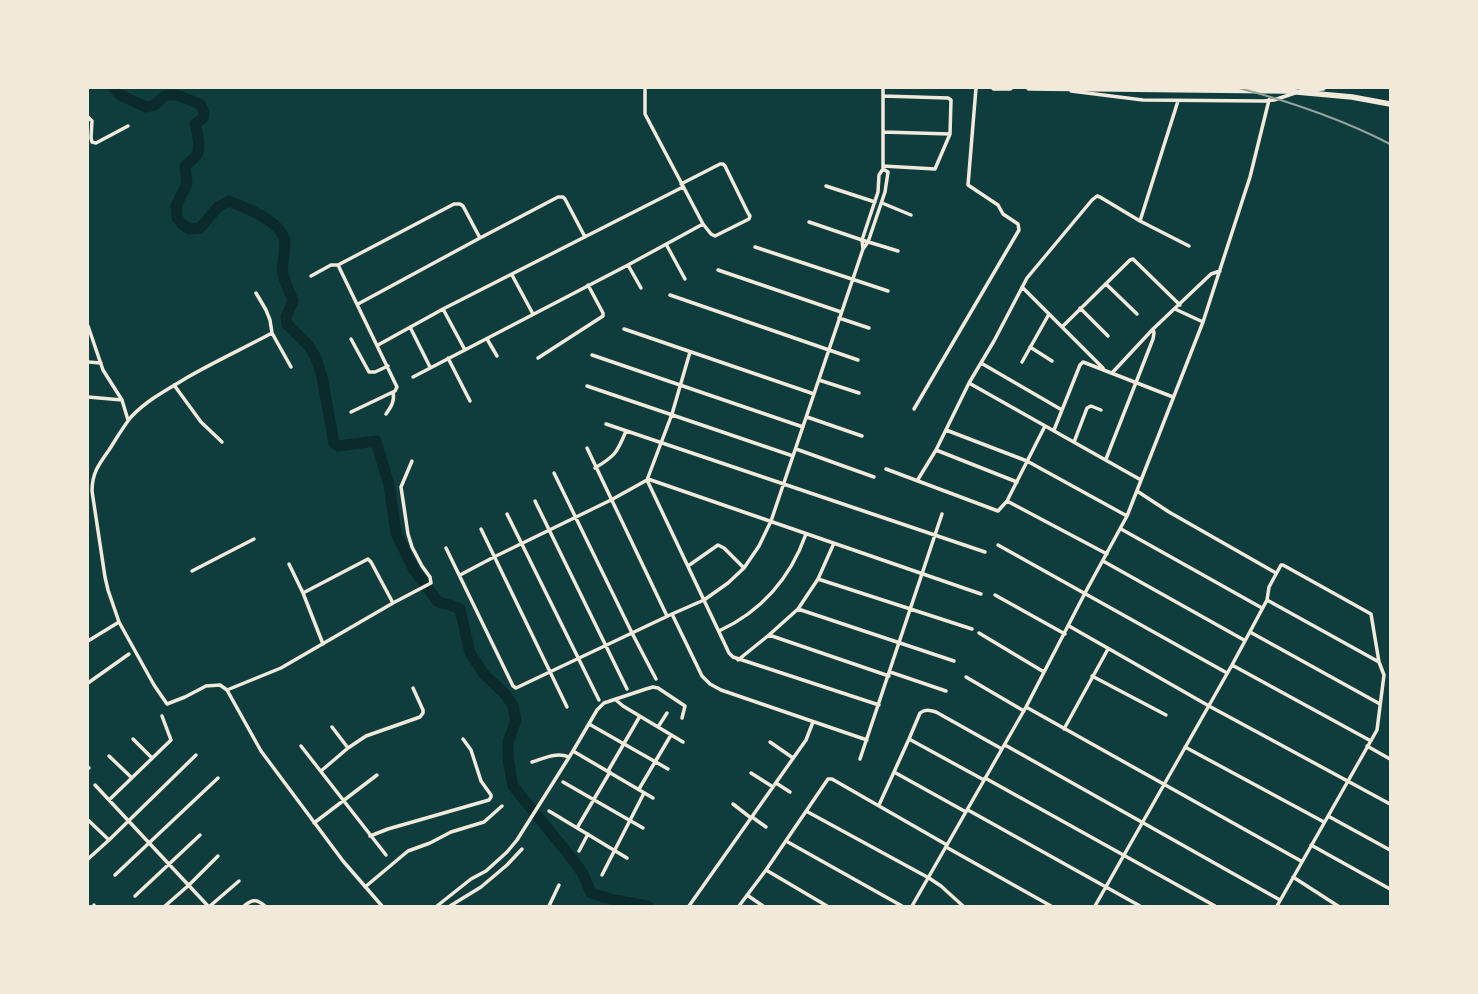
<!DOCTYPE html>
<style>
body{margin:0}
#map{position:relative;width:1478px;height:994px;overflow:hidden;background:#0f3d3e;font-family:"Space Grotesk",sans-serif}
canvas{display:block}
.frame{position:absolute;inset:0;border:89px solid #f1e9da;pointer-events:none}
</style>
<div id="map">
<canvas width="1478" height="994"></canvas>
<div class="frame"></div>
</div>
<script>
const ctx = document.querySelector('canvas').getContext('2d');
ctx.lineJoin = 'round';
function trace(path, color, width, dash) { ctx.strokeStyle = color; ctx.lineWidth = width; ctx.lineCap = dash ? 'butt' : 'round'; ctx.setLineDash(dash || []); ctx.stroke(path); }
trace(new Path2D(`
 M114 88 120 95 146 107 155 105 163 97 168 95H177L200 104 204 112 203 118 195 124C197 133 202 148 196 156 193 160 188 162 185 167L187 184 176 206 177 218 182 224 189 229 200 228 218 207 229 201C246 208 284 222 285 243 285 253 281 265 283 274 285 283 290 292 293 301L286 317 287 324 309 346 316 358 322 377 334 443 338 446 376 441 389 485 396 533 414 570 438 602 450 605 460 609 470 653 484 674 506 695 513 706 516 720 508 742V759L513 786 574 861 583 874 591 893 614 900 648 906`), '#0a2a2b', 11);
trace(new Path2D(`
 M645 88V114L703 224 711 234 715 236 749 219 750 216 748 213 725 166 723 164H720L681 184
 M1071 91 1143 100 1263 101 1274 100 1295 93
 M883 96 948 98 951 100 950 134 935 169 883 166
 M1178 101 1140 221 1189 246
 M88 117 92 121 91 138 92 142 96 143 128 126
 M883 132 950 134
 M826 186 875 202
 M882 203 911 215
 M809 222 862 240 898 251
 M666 244 685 279
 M755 247 888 291
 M863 249 868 242 885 192 888 172 883 169
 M338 265 397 387 395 391 351 412
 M628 265 641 288
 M718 270 841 312
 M512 275 533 314
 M311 276 331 265H338L454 204H460L463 206 480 238
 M1106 284 1137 314
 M1022 287 1103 368
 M256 293 266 310 270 320 272 333 291 367
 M670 295 858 360
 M358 304 480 238 558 197H563L565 199 585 237
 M1080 308 1108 336
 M443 309 465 350
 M1175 309 1203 322
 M839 318 869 328
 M88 326 103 370 122 400 128 420
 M1063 326 1130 260 1133 259 1180 305
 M410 327 430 367
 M624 329 814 394
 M272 333C244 348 216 361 188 377 168 389 147 400 131 417 123 427 116 439 109 450 99 464 92 473 92 491L105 577 108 590 119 622 154 685 167 704 185 697 206 686 220 685 227 690 261 751 343 861 382 906
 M351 339 369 372H375L388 366
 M487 339 497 356
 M378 345 443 309 683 187
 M1030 347 1052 361
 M592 355 803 427
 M448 358 470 401
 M538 358 603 316V313L588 285
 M88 362 101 363
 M1022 362 1049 314
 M981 363 1062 410
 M1112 373 1153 329 1211 274 1220 271
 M413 377 628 265 703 224
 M819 380 859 393
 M969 383 1141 480
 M174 385 201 422 222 442
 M587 386 793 456
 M88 397 122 400
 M914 409 1019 230 1018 224 1003 214 998 205 968 185 976 88
 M386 414C391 407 395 401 393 392
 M807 417 862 436
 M606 424 985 552
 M946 430 1027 461 1127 516
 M1054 430 1080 365 1083 362 1173 397
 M1074 442 1087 408 1091 406 1101 410
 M587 448 667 616
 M796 449 874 477
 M936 450 1017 482
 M1106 459 1153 339 1154 333 1153 329
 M595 468C615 456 617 453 626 431
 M886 469 998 511 1007 501 1045 426
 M554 473 632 633 656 679
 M648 479 981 594
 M647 480 729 653 733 657 879 705
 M917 481 936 450 969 383 994 341 1027 278 1092 200 1097 196 1100 197 1140 221
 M1137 491 1169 512 1276 573
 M535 501 627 689
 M1007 501 1107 554
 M507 514 599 700
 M481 529 567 707
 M1121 529 1262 608
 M998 545 1227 673
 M446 548 513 686 516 688 672 614 704 600 728 583 744 568 759 546 771 521 863 249 862 240 878 192 879 175 883 169V88
 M1103 561 1244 640
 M289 564 303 593 323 644
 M688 566 718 545 724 548 744 568
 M192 571 254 539
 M460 575 494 557 611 500 647 480 672 414 690 352
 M818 579 972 629
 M303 593 368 559 371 562 393 603
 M995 595 1065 634
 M1267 600 1379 662
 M798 609 954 661
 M672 614 702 676 710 684 721 690 867 740
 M1069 626 1209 706 1390 804
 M719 631C762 611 790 579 806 534
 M1250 632 1380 704
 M979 633 1044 672
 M769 635 889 676
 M88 641 119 622
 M738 660 769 635 798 609 818 579 834 543
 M1232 665 1371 741
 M890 672 946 691
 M1092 676 1166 715
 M966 677 1024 711
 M88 683 129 654
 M227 690 281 668 393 603 431 583 430 577 422 566 412 547 408 534 401 487 412 461
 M616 700 623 706 683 742
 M1026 707 1301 861
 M589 724 668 769
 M332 727 348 748
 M658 727 667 713
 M1064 729 1108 649
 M133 739 152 758
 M909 739 984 780
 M770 742 793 758
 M1005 745 1280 900
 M301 746 386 855
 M1367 746 1390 759
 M1185 747 1324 822
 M573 751 653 798
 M109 756 132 778
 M860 759 942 514
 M532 762C545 758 556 752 569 757
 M88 767 89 768
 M321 771 348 748 366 736 420 717 423 713V710L413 688
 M608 771 640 716
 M894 772 966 812
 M751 773 773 787
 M985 778 1215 906
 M563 782 643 828
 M776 783 790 792
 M95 785 208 906
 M639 789 671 735
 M109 800 171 740 162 716
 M733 804 751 818
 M879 805 909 739 920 713C925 709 930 710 936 712L1002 749
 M968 810 1140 906
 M549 811 627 858
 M806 811 929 878 941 886 963 906
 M1328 816 1390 850
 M752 817 766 827
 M88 820 109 840
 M314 823 377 775
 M577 828 610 772
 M370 836 388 829 489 800 491 797V795L481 781 471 750 463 739
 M786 841 902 906
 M1311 845 1390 889
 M946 847 1051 906
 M579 851 588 834
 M88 859 109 840 196 755
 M766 870 827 906
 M115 875 218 778
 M602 875 644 793
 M1293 877 1338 906
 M365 887 408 851 430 843 451 832 484 822 502 806
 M747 895 763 906
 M135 896 200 835
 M94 906V905
 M165 906 189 885 218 856
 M210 906 239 881
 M244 906C252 899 257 899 265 906
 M437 906 471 879 486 871 507 852 517 840 573 751 597 710 604 703 646 689 653 687 658 688 685 706 682 718
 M450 906 481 887 507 865 522 849
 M549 906 559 885
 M689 906 806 740 813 722
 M739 906 766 870 828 779H832L947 845
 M912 906 1026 707 1085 593 1127 516 1203 322 1250 177 1269 100
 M1095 906 1232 665 1267 600 1269 587 1281 565H1283L1371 614 1379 662 1384 675 1377 730 1277 906`), '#f1e9da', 3.5);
trace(new Path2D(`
 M994 88H1010
 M1029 88 1286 91 1352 97 1390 104
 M1302 90 1323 88`), '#f1e9da', 5.5);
trace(new Path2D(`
 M1239 88C1291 102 1342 119 1390 144`), '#97a49c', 2);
</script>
